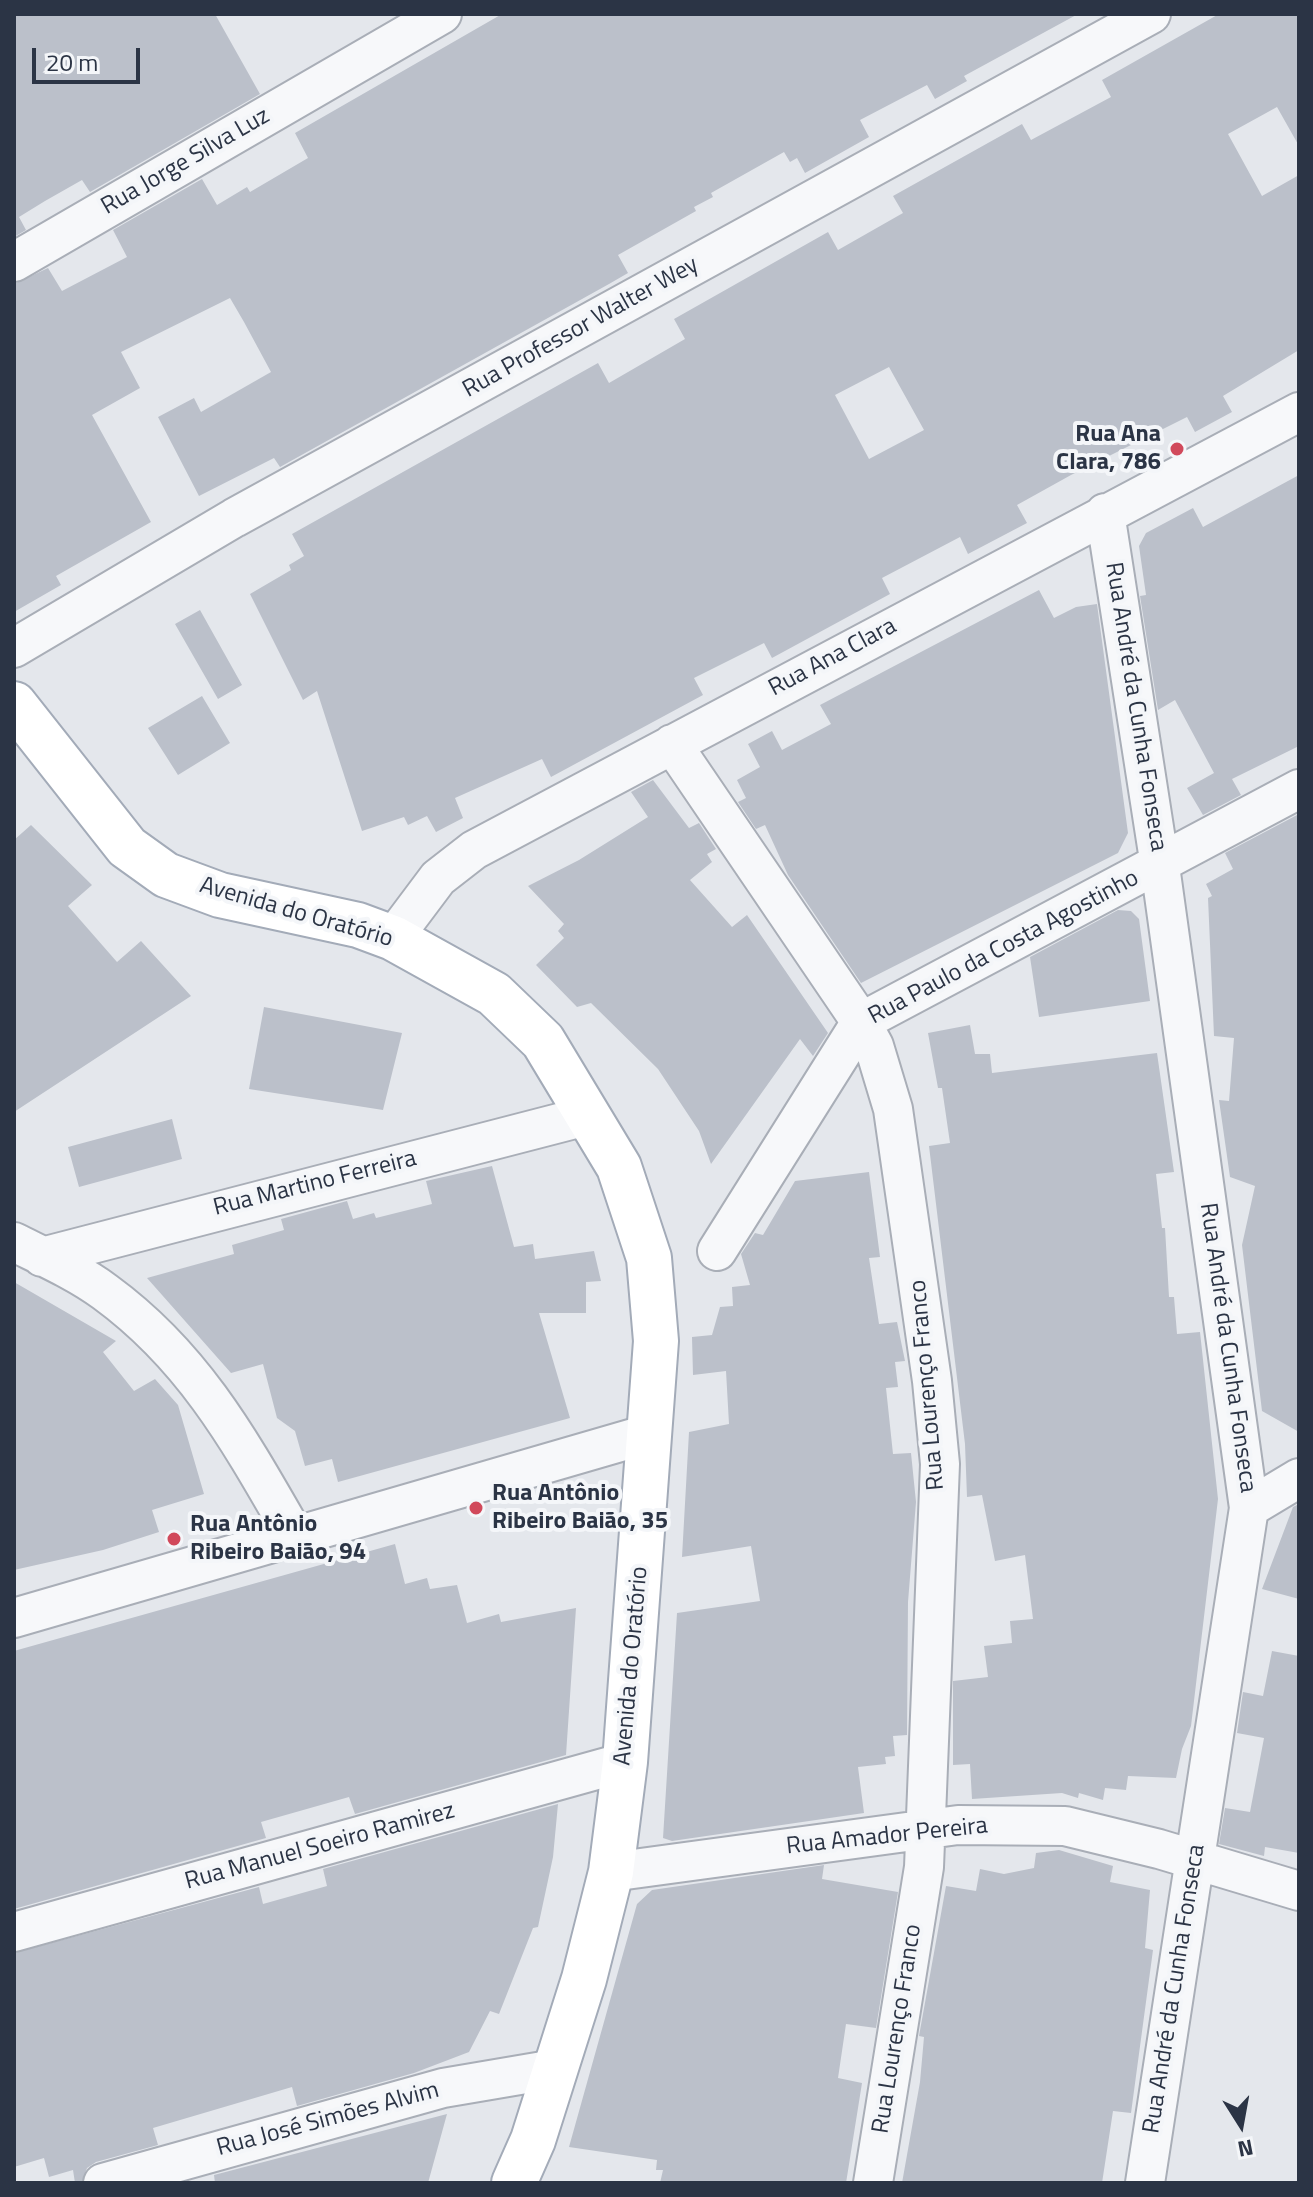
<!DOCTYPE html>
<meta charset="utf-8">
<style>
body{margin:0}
#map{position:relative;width:1313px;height:2197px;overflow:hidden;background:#e4e7ec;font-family:"Titillium Web",sans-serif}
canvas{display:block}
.frame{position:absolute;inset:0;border:16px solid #2b3445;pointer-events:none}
.north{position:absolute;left:1201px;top:2085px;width:80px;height:80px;-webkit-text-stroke:6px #f4f6f9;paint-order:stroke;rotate:169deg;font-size:22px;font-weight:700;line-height:32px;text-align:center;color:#2b3445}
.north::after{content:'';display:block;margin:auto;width:28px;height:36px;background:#2b3445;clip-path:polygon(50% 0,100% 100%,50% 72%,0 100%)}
.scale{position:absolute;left:32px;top:48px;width:108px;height:36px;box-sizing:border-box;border:4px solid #2b3445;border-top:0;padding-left:10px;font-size:24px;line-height:28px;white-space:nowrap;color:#2b3445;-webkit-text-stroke:6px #f4f6f9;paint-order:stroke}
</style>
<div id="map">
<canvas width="1313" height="2197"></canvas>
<div class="frame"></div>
<div class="north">N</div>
<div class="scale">20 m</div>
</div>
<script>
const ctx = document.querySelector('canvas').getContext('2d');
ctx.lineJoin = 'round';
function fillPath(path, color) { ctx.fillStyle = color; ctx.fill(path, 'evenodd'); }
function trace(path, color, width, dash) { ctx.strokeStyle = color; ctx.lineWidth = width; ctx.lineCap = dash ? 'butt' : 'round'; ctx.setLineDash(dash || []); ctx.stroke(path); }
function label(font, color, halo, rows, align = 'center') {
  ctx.font = font + ' "Titillium Web",sans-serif'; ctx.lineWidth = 8; ctx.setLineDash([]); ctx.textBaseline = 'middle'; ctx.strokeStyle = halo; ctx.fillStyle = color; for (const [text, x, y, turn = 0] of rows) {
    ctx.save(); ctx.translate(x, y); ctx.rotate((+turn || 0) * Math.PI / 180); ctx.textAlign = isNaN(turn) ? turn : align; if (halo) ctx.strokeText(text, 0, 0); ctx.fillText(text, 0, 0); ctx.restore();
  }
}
fillPath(new Path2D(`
 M14 14H215L260 94 90 192 82 180 45 201 19 217 26 230 14 237Z
 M502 14H1078L964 76 967 81 935 99 927 85 860 120 869 137 805 173 797 158 790 162 784 152 711 193 713 197 694 207 696 211 618 255 628 273 609 284 280 467 274 458 199 496 158 417 194 398 201 412 271 372 244 322 230 298 121 352 140 388 92 415 151 522 56 576 61 585 14 612V284L48 268 62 291 127 257 113 230 202 179 217 205 247 187 250 192 308 158 295 133Z
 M1219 14H1299V146L1277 107 1228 134 1262 196 1299 175V350L1223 396 1232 412 1195 432 1187 417 1071 475 1017 505 1027 523 968 554 960 537 882 578 890 594 772 658 764 643 694 678 703 695 551 777 542 759 455 798 463 818 436 832 427 816 408 825 404 817 362 831 317 691 303 700 250 594 291 570 289 565 304 556 292 534 598 363 609 383 685 339 674 319 828 232 838 250 903 213 893 196 1022 124 1031 140 1111 97 1102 80ZM889 367 924 430 869 459 835 395Z
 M1299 475V746L1232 779 1241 795 1203 815 1187 788 1214 773 1175 700 1158 710 1140 596 1146 595 1139 546 1146 533 1193 508 1203 527Z
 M1039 590 1054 618 1076 607 1097 604 1128 833 1118 853 861 983 788 875 765 825 756 829 738 802 746 798 737 780 760 767 748 744 772 731 782 750 831 724 820 705Z
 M200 610 242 685 218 699 175 624Z
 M202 696 230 743 178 775 148 728Z
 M653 780 689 828 699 823 716 849 707 854 712 862 690 880 732 927 747 915 828 1033 813 1056 800 1039 711 1164 699 1131 658 1069 591 1003 577 1007 536 965 564 938 558 931 564 924 528 886 579 860 648 817 631 792Z
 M1299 814V1432L1262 1411 1242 1245 1255 1186 1230 1177 1219 1100 1229 1101 1234 1038 1214 1036 1208 898 1212 896 1206 884 1233 869 1225 853Z
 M31 825 92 885 68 906 117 962 141 941 191 996 14 1112V840Z
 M1118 910 1131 911 1139 919 1150 1001 1039 1017 1030 957Z
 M264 1007 402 1033 383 1110 249 1089Z
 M970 1025 975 1054H990L992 1073 1157 1053 1174 1172 1156 1174 1162 1228H1165L1169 1297H1174L1177 1334 1200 1332 1218 1499 1191 1726 1182 1749 1176 1778 1128 1776 1126 1790 1105 1788 1103 1800 1079 1793 1078 1798 1062 1793 972 1799 970 1764 953 1765V1681L988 1677 984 1646 1012 1643 1010 1621 1033 1619 1025 1555 995 1561 982 1495 967 1497 965 1444 929 1146 950 1143 942 1088H938L928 1033Z
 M172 1119 182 1159 79 1187 68 1147Z
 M492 1166 514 1247 533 1244 535 1259 594 1251 601 1281 586 1282V1313H539L570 1418 338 1482 332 1459 305 1466 295 1431 277 1418 263 1364 231 1373 147 1278 234 1254 232 1245 284 1230 281 1219 347 1201 353 1219 374 1213 376 1218 432 1204 426 1181Z
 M869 1172 880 1257 869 1258 879 1324 897 1322 905 1361 895 1362 898 1387 886 1388 893 1454 911 1453 916 1502 908 1602 907 1735 893 1736 895 1756 885 1757 886 1764 858 1767 864 1813 672 1841 663 1838 677 1613 760 1601 751 1546 682 1557 689 1432 729 1424 726 1371 693 1375 692 1337 712 1335 720 1307 733 1306 732 1287 750 1285 741 1254 755 1233 763 1235 795 1181Z
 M14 1282 116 1341 103 1352 134 1391 155 1379 178 1405 204 1494 152 1510 159 1532 103 1550 14 1570Z
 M1299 1504V1599L1262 1589 1293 1507Z
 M395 1544 405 1584 427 1578 430 1589 457 1585 467 1623 499 1614 501 1622 576 1608 566 1755 355 1814 349 1797 261 1822 266 1838 14 1909V1651Z
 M1272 1651 1299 1656V1853L1265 1847 1264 1856 1219 1844 1225 1808 1250 1812 1264 1738 1237 1733 1243 1692 1263 1696Z
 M558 1804 553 1857 538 1927 533 1928 499 2014 490 2011 469 2052 414 2073 297 2106 292 2087 153 2128 158 2145 96 2162 87 2168 82 2183H75L73 2170 49 2177 44 2158 14 2167V1953L259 1887 263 1904 327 1886 323 1869Z
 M1059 1850 1113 1866 1110 1882 1150 1890 1145 1948 1153 1950 1131 2113 1113 2111 1102 2183H902L920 2082 924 2037 919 2036 946 1886 976 1891 980 1869 1004 1874 1034 1868 1036 1853Z
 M824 1865 822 1879 898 1892 876 2028 846 2024 838 2078 862 2083 846 2183H660L663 2170H656L657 2160 569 2147 637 1904 652 1890Z
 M447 2114 428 2183H215L214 2175Z`), '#bbc0ca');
const minor = new Path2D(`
 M14 262 442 14
 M1105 513 1160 866 1249 1508 1145 2183
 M14 648 234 518 1151 14
 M672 744 861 1022 874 1046 893 1109 932 1381 940 1464 924 1867 873 2183
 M393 938 438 878 474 850 1299 412
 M14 1242C44 1257 78 1272 105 1292 194 1357 240 1441 294 1535
 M717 1251 861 1022 1299 789
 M42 1257 590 1115
 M1249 1508 1299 1478
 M14 1618 651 1433
 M611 1872 958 1825 1065 1826 1159 1849 1299 1891
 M14 1932 625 1762
 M103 2183 443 2088 555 2069`);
const major = new Path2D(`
 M14 704 127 847 166 875 220 895 358 925 393 938 494 994 543 1041 619 1167 649 1258 656 1341 625 1762 611 1872 584 1979 533 2140 514 2183`);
trace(minor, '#a9aeb7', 42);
trace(major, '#a3abb8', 48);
trace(minor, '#f7f8fa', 38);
trace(major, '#fff', 44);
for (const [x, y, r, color] of [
 [1177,449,8,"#d1495b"],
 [476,1508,8,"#d1495b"],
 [174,1539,8,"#d1495b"]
]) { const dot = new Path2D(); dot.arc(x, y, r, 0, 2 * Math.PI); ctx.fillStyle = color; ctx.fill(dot); trace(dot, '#f4f6f9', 3); }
label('24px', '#2b3445', '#f4f6f9', [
 ["Rua Jorge Silva Luz",186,162,-30],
 ["Rua Professor Walter Wey",581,328,-29],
 ["Rua Ana Clara",833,658,-28],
 ["Rua André da Cunha Fonseca",1135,707,81],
 ["Avenida do Oratório",296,913,16],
 ["Rua Paulo da Costa Agostinho",1004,948,-28],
 ["Rua Martino Ferreira",315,1184,-14],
 ["Rua André da Cunha Fonseca",1227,1348,82],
 ["Rua Lourenço Franco",928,1385,-95],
 ["Avenida do Oratório",632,1666,-85],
 ["Rua Amador Pereira",887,1837,-6],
 ["Rua Manuel Soeiro Ramirez",320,1847,-15],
 ["Rua André da Cunha Fonseca",1175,1989,-81],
 ["Rua Lourenço Franco",898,2029,-81],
 ["Rua José Simões Alvim",328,2120,-15]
]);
label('bold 24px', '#2b3445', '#f4f6f9', [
 ["Rua Ana",1161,435,"right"],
 ["Clara, 786",1161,463,"right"],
 ["Rua Antônio",492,1494],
 ["Ribeiro Baião, 35",492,1522],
 ["Rua Antônio",190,1525],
 ["Ribeiro Baião, 94",190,1553]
], 'left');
</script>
